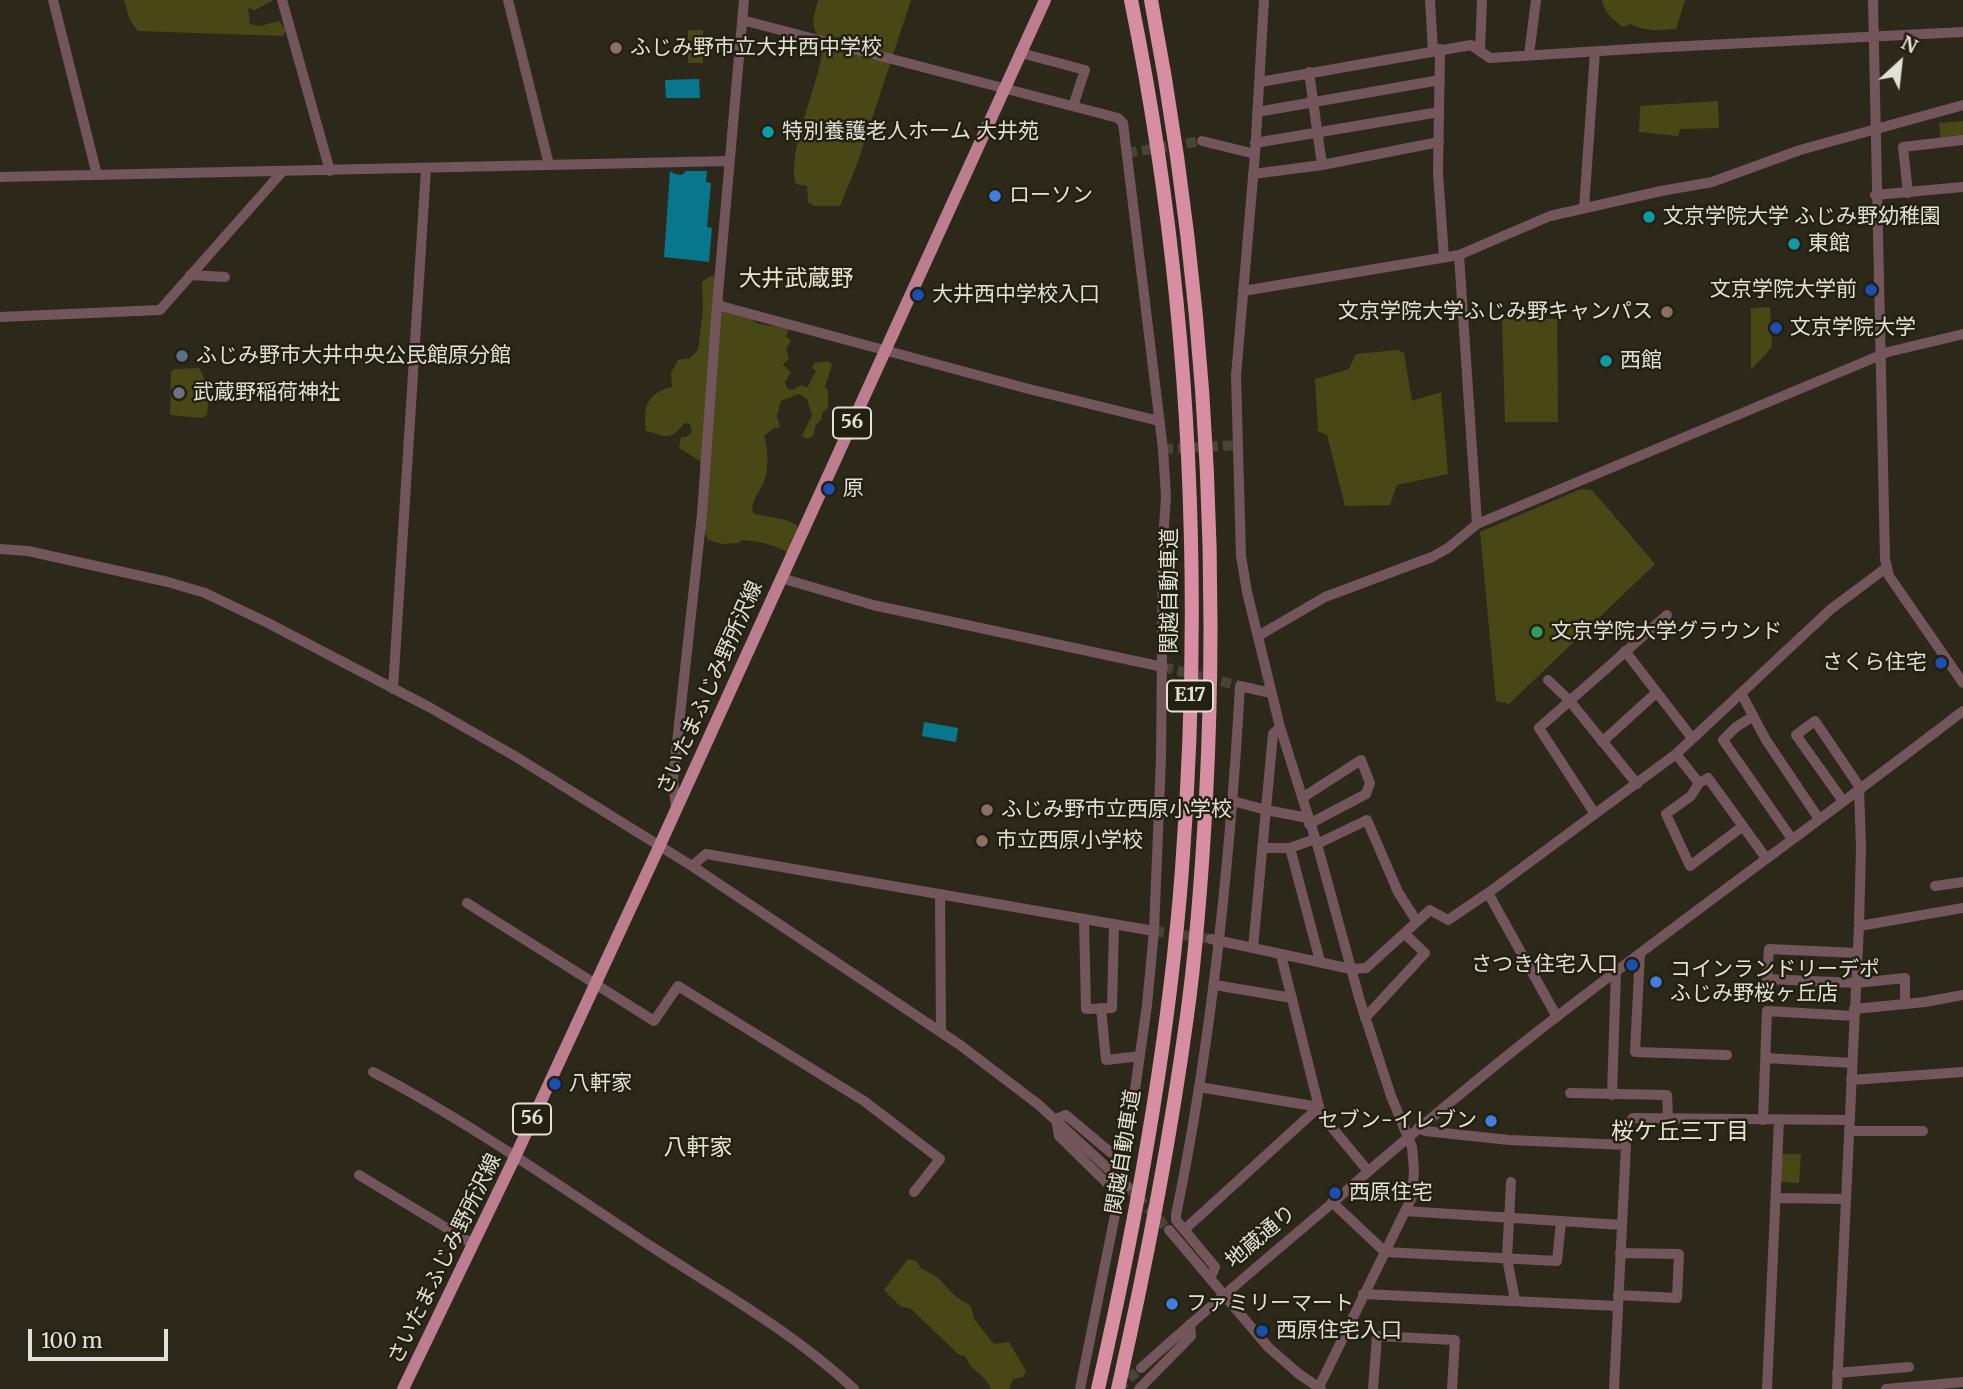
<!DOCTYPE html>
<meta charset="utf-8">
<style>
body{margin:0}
#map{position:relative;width:1963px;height:1389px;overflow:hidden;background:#2d291a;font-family:Merriweather,serif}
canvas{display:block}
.north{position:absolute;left:1865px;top:28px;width:70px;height:70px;-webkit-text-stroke:5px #242011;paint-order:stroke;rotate:27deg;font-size:19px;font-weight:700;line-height:28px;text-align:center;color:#e2e0d6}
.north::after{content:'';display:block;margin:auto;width:24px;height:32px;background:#e2e0d6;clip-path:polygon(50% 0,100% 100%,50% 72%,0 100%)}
.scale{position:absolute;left:28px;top:1329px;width:140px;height:32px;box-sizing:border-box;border:4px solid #e2e0d6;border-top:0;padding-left:9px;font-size:21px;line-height:24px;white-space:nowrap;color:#e2e0d6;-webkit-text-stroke:5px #242011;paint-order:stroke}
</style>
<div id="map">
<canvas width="1963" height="1389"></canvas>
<div class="north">N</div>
<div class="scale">100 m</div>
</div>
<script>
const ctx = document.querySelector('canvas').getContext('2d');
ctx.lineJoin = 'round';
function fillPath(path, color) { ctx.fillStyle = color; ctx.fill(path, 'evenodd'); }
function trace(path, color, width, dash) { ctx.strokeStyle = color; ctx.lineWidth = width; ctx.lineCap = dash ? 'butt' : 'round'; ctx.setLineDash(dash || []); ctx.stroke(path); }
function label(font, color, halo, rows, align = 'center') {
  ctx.font = font + ' Merriweather,"Noto Sans JP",serif'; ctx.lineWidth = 5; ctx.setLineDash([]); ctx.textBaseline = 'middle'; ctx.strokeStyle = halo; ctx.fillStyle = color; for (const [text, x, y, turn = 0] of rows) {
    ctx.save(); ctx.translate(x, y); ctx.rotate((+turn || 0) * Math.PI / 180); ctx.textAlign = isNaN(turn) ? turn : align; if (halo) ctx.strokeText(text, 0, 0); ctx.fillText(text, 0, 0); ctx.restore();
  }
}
fillPath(new Path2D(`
 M124 0H274L255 10 248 8 250 24 260 26 279 21 286 30 283 36 138 31 130 20Z
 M818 0H911L856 167 840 206H814L808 202 807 186 796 184C786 153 818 87 822 52 823 43 816 35 814 27 812 19 816 8 818 0Z
 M1602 0H1685L1676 29C1656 30 1648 32 1630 24L1623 27C1614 21 1603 11 1602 0Z
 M688 30H703V63H688Z
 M1718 101 1719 128 1680 129 1678 136 1639 132 1640 106Z
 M1963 121V138L1941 140 1939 123Z
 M710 276H715L723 281V298L727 311 744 315 759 324 789 328 786 337 791 340 786 349 789 358 783 365 791 372 785 382 787 388 792 390 802 385 807 388 816 371 812 368 814 363 828 361 832 365 825 387 828 391V408L823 412 821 420 815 426 814 435 808 439 802 436 812 415 807 399 799 394 781 401 777 416 780 427 774 428 764 436C769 451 769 472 762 486 757 495 753 499 752 511L755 514 786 520 797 525 798 535 787 552C773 544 758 541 742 540L739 543 721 544 708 540 705 533 700 461 679 448 681 437H686L692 432 690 424 684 423C670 443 664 435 646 431 643 406 647 393 672 387L671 373 678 360 690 358 698 350 703 309 702 282Z
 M1770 307 1772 347 1751 370V308Z
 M1502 319H1557L1558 422H1505Z
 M1398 350 1404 353 1412 401 1441 392 1448 474 1397 485 1390 505 1345 506 1327 435 1318 431 1315 379 1349 369 1356 354Z
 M199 368C203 374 204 382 210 387L207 415 202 418 170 415 171 372 174 369Z
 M1581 489 1592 490 1655 564 1509 704 1496 701 1480 532Z
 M1781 1154H1801L1799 1183 1780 1182Z
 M908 1259 916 1261 921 1268 938 1278 955 1296 971 1306 974 1319 994 1344 1009 1342 1026 1371 1023 1377 1013 1379 1009 1389H991C987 1375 971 1372 966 1357L958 1354 911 1309 900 1306 884 1290Z`), '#474815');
fillPath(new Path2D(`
 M699 79 700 98H666L665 80Z
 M670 171 675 174 682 175 686 171H707L706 182 711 183 707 227 712 228 709 262 664 257Z
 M924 722 958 728 956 742 922 736Z`), '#08768d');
trace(new Path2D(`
 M1127 153 1202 141
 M1163 449 1239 445
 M1163 667 1240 686
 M1154 931 1211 939
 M1127 1186 1169 1230
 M1118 1389 1141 1368`), '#484436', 10, [10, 5]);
trace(new Path2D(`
 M53 0 97 175
 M282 0 330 171
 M508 0 549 165
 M1264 0 1255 154 1236 376 1241 556 1247 592 1280 727 1317 844 1360 1001 1391 1096 1412 1147 1414 1170 1412 1197 1318 1389
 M1430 0 1433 51
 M1873 0 1885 559 1889 576 1963 683
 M742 20 1118 118 1123 123 1163 449 1166 497 1163 540 1161 758 1154 931 1147 1005 1125 1160 1122 1162 1066 1115 1056 1119 1059 1136 1116 1192 1117 1205 1080 1389
 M1440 49 1438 173 1444 257
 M1480 51 1482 0
 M1021 53 1085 70 1073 106
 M1529 55 1536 0
 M1309 72 1322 165
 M1260 82 1471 45 1490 58 1648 48 1963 32
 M1257 112 1440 80
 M1202 141 1255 154
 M1255 143 1439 112
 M1253 174 1322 165 1439 142
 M0 177 729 161
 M1908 193 1903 147 1963 140
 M1875 195 1963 187
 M1584 208 1595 52
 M1459 255 1477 524
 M190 275 225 277
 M1243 291 1459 255 1550 216 1661 191 1712 182 1800 150 1963 105
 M717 305 1025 388 1159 421
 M0 317 160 310 282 172
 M0 549 28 551 168 582 205 593 268 623 429 707 513 755 692 866 960 1045 1039 1105 1127 1186
 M781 578 873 605 1163 667
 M1258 636 1325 597 1432 557 1448 548 1477 524 1888 352 1963 334
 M1625 651 1692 738
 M1548 680 1569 700 1637 784
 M393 689 426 169
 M1741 693 1766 740 1819 819
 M1752 717 1736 727 1723 740 1792 839
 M1602 742 1657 692
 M1676 754 1699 783
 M1302 798 1361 760 1370 783 1366 794 1309 824
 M1233 801 1266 810 1308 818
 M1843 801 1796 735 1815 721 1861 789
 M676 810 673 779 702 514 717 305 744 0
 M1595 814 1539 728 1667 615
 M1743 826 1690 866 1666 814 1691 796 1699 783 1708 778 1766 858
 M1317 844 1367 820 1398 892 1417 922
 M1262 848H1290L1315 839
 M1290 848 1320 961
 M692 866 706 854 1154 931
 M1935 886 1963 882
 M1488 893 1557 1017
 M940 894 941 1032
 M467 903 654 1021 678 986 864 1101 940 1159 914 1192
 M1084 920 1086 1009 1112 1008 1114 925
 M1859 926 1963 908
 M1211 939 1351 969 1366 968 1430 910 1448 920 1488 893 1676 754 1831 609 1886 568
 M1253 948 1273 734 1280 727
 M1640 953 1635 1052 1727 1055
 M1857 953 1769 949 1767 979 1856 983 1905 978V1004
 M1281 955 1319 1107 1324 1118 1368 1171
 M1215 985 1292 998
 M1101 1008 1106 1060 1140 1056
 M1854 1009 1925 1002 1963 995
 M1365 1018 1425 953 1405 934
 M1766 1058 1852 1063
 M373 1072C469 1122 558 1185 649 1245 718 1290 793 1332 854 1389
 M1851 1080 1963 1072
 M1199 1087 1319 1107
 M1570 1093 1667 1095 1668 1118
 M1612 1095 1616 971
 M1763 1120 1767 1011 1854 1016
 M1418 1128 1425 1131 1509 1140 1626 1145
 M1849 1131H1923
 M359 1175 473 1244
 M1511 1182 1507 1258 1515 1300
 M1776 1198 1845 1199
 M1332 1202 1385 1252 1557 1261 1561 1221
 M1405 1211 1622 1225
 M1169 1230 1268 1347 1299 1374 1321 1389
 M1184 1230 1319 1107
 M1211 1277 1215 1267 1176 1220V1215C1212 1040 1230 864 1240 686L1271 693
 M1363 1294 1617 1306
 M1618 1295 1677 1298 1679 1254 1620 1253
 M1141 1368C1205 1310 1271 1255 1337 1199 1399 1144 1463 1091 1528 1039 1671 927 1819 822 1963 711
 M1837 1373 1909 1367
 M1139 1389 1191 1336 1190 1324
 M1373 1389 1377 1336 1455 1340 1452 1389
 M1614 1389 1626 1145 1628 1124 1633 1118 1850 1120
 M1767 1389 1779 1120
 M1837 1389 1859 926 1861 847 1859 790
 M1886 1389 1963 1382`), '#73555c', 10);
trace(new Path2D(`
 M403 1389 515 1157 659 847 1045 0`), '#bc7e8e', 12);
trace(new Path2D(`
 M1098 1389C1137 1218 1169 1044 1182 869 1204 579 1189 284 1131 0
 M1118 1389C1146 1265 1170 1141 1187 1016 1197 944 1202 871 1206 798 1220 531 1201 263 1151 0`), '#d88ea2', 14);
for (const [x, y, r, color] of [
 [616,48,7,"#8d6e63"],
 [768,132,7,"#0f9aa8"],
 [995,196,7,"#3f7fe0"],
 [1649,217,7,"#0f9aa8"],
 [1794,244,7,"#0f9aa8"],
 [1871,290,7,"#1a4fb4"],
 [918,295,7,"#1a4fb4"],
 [1667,312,7,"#8d6e63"],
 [1776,328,7,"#1a4fb4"],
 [182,356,7,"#5c6f8a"],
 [1606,361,7,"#0f9aa8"],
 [179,393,7,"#6b7280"],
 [829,489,7,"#1a4fb4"],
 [1537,632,7,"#2e9e5b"],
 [1941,663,7,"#1a4fb4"],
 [987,810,7,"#8d6e63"],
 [982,841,7,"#8d6e63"],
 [1632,965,7,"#1a4fb4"],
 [1656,982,7,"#3f7fe0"],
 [555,1084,7,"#1a4fb4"],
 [1491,1121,7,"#3f7fe0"],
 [1335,1193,7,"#1a4fb4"],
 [1172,1304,7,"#3f7fe0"],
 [1262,1331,7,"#1a4fb4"]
]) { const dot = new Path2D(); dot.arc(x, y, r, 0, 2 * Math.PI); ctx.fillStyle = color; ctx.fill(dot); trace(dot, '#242011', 2.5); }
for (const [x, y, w] of [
 [852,423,38],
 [1190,696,46],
 [532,1119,38]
]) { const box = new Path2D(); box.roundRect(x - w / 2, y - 15.5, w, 31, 5); ctx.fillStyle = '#242011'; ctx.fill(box); trace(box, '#e2e0d6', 2); }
label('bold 19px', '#e2e0d6', null, [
 ["56",852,423],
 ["E17",1190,696],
 ["56",532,1119]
]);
label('21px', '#e2e0d6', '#242011', [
 ["ふじみ野市立大井西中学校",630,48],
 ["特別養護老人ホーム 大井苑",782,132],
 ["ローソン",1009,196],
 ["文京学院大学 ふじみ野幼稚園",1663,217],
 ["東館",1808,244],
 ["文京学院大学前",1857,290,"right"],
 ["大井西中学校入口",932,295],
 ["文京学院大学ふじみ野キャンパス",1653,312,"right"],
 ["文京学院大学",1790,328],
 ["ふじみ野市大井中央公民館原分館",196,356],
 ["西館",1620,361],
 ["武蔵野稲荷神社",193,393],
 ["原",843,489],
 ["文京学院大学グラウンド",1551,632],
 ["さくら住宅",1927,663,"right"],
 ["ふじみ野市立西原小学校",1001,810],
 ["市立西原小学校",996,841],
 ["さつき住宅入口",1618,965,"right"],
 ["コインランドリーデポ",1670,970],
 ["ふじみ野桜ヶ丘店",1670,994],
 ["八軒家",569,1084],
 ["セブン-イレブン",1477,1121,"right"],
 ["西原住宅",1349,1193],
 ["ファミリーマート",1186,1304],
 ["西原住宅入口",1276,1331]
], 'left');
label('21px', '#e2e0d6', '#242011', [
 ["関越自動車道",1170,591,-90],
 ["さいたまふじみ野所沢線",710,688,-66],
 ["関越自動車道",1124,1152,-81],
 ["地蔵通り",1261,1237,-40],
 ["さいたまふじみ野所沢線",445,1259,-64]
]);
label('23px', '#e8e3d0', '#242011', [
 ["大井武蔵野",796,279],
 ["桜ケ丘三丁目",1680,1132],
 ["八軒家",698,1148]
]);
</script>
